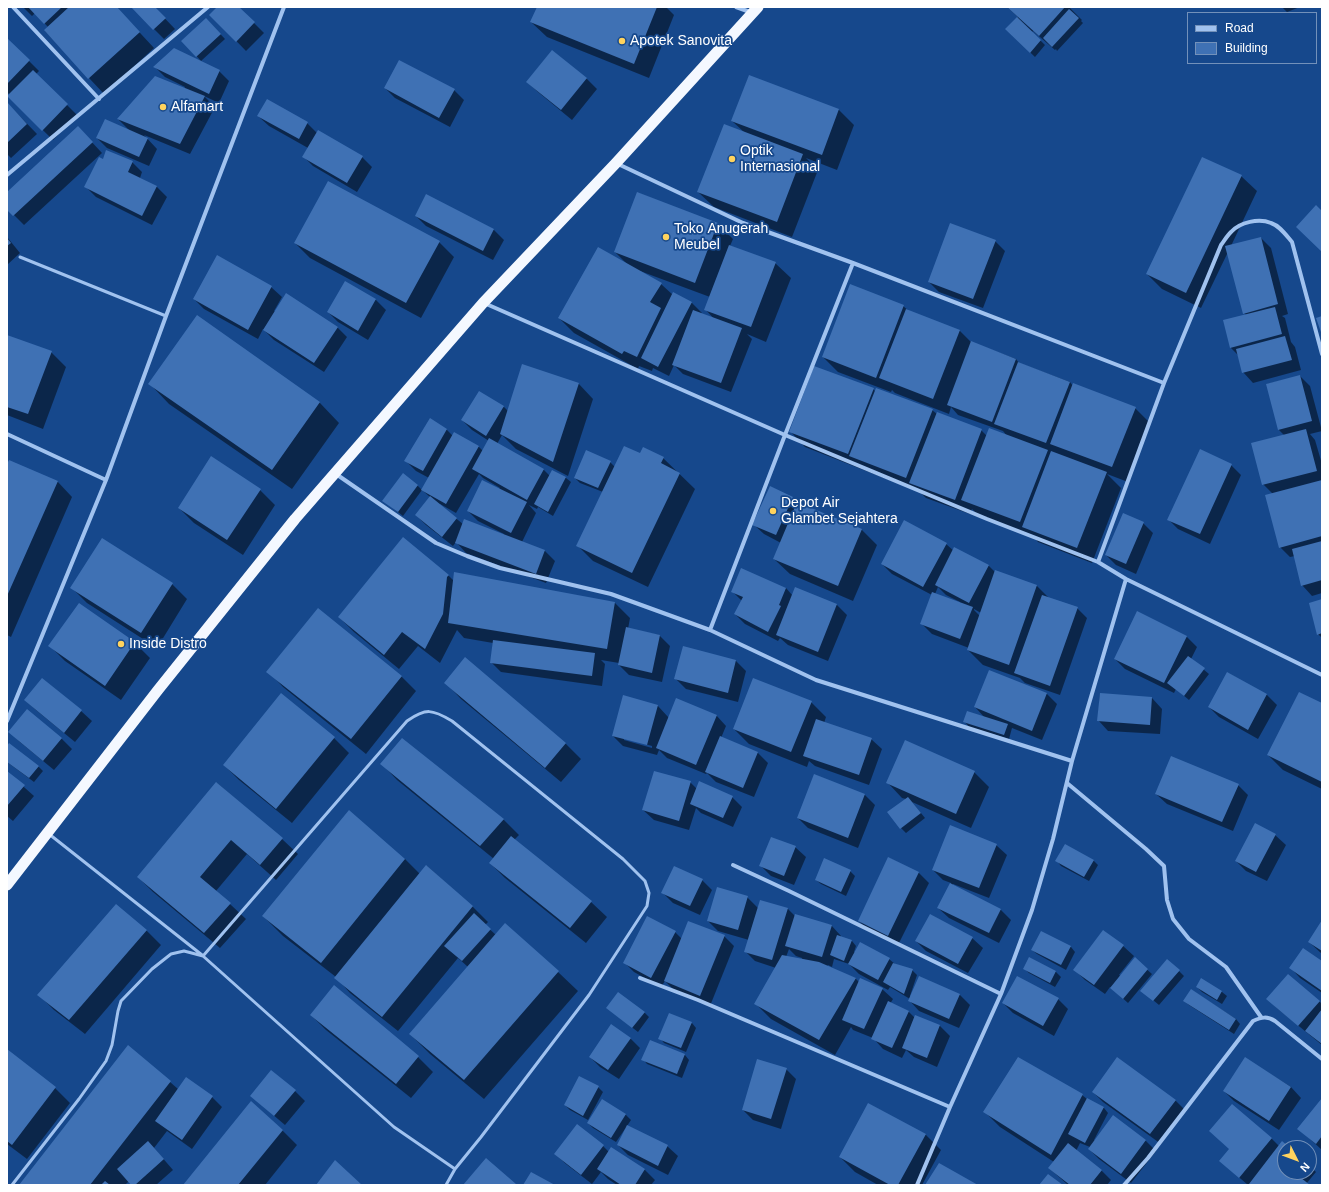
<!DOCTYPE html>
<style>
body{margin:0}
#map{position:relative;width:1329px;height:1192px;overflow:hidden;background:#16488c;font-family:Arial,sans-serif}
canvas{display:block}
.frame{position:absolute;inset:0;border:8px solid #fff;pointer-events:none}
.legend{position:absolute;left:1187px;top:12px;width:130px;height:52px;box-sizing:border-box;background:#16488c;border:1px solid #7391ba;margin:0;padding:5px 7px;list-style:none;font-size:12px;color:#fff}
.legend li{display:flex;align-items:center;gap:8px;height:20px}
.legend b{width:20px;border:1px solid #7391ba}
.north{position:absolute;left:1277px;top:1140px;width:40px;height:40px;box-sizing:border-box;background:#16488c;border:1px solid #7391ba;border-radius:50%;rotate:132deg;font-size:11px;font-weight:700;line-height:16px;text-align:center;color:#fff}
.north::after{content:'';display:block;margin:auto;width:14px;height:18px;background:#ffd35e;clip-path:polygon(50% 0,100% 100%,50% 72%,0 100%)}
</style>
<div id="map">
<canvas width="1329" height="1192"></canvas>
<div class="frame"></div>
<ul class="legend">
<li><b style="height:5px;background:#a0c2ef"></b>Road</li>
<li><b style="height:11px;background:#3f71b4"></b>Building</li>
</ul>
<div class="north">N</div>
</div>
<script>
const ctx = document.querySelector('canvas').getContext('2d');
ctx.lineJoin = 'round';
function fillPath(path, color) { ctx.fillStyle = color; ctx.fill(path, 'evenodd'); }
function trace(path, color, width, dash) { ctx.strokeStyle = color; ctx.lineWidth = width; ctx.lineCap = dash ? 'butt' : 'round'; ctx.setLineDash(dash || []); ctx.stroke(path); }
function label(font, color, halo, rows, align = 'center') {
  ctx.font = font + ' Arial,sans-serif'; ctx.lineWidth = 3.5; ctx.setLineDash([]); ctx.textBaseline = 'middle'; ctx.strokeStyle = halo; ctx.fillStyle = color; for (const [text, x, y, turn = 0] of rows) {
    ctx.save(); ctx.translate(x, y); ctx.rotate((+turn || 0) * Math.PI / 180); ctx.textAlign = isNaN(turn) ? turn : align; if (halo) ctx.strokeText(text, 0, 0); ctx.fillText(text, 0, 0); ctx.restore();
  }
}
fillPath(new Path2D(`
 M23 7H116L154 48 104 94 45 31 48 27 35 13 32 16Z
 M132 7H154L175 29 164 39Z
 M218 7H238L264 33 246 51 211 15Z
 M538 7H666L674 15 649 78 547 37 531 22Z
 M1007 7H1069L1082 20 1081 21 1083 23 1057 51 1056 49 1055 50 1033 31 1032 32 1045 45 1035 57 1006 29 1018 17Z
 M1282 7H1300L1287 12Z
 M206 19 225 39 201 61 183 41Z
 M7 39 39 71 36 74 77 115 53 140 8 96 10 95 7 92Z
 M552 51 587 79 597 89 572 120 538 92 527 82Z
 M155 67 219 71 229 81 219 103 204 96 215 107 190 154 144 135 157 149 149 166 107 148 97 138 130 131 118 119 184 89 185 87 165 77Z
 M749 76 839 110 854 125 837 170 806 158 818 170 792 237 714 207 698 192 745 133 732 121Z
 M385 88 454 90 464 100 450 127 395 98Z
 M7 103 37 134 11 158 7 154Z
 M258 116 307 123 317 133 318 131 362 157 372 167 357 192 313 166 303 156 308 148 269 126Z
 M88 138 102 153 24 225 7 208V193Z
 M1202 158 1241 176 1257 191 1231 246 1261 238 1271 248 1288 314 1282 316 1285 318 1291 342 1295 347 1301 370 1253 383 1243 372 1238 355 1231 348 1224 321 1246 315 1244 313 1228 252 1201 308 1162 289 1147 274Z
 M103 160 132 162 142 172 140 178 157 187 167 197 152 225 96 197 86 187Z
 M638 193 718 224 733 239 730 246 775 263 791 278 766 342 747 334 752 339 731 392 683 374 674 365 669 376 653 368 652 371 639 366 638 369 574 333 559 318 627 264 615 252ZM640 271 710 297 705 309 715 320 701 314 702 313 692 303 673 295 661 284 640 272Z
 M427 196 494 230 504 240 493 260 426 226 416 216Z
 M7 237 20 253 7 265Z
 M995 241 1005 251 983 308 939 292 929 282Z
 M439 242 454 257 421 318 310 258 295 243Z
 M218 257 271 287 282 297 274 311 337 327 347 337 324 372 274 340 263 329 258 339 204 309 194 299Z
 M345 283 376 300 386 310 368 340 338 322 328 312Z
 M903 306 910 312 960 331 971 342 1016 359 1019 363 1070 382 1073 386 1135 408 1150 423 1128 482 1107 474 1121 488 1092 563 1038 542 1032 535 978 515 972 509 970 514 926 498 920 492 805 447 790 431 873 389 875 391 932 410 937 414 981 430 987 436H1007L1003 431 958 415 951 407 949 414 895 393 892 390 891 392 838 372 823 357Z
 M197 317 320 403 339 423 292 489 169 404 150 384Z
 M7 336 51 352 66 367 43 429 7 415Z
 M1300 376 1310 386 1322 431 1310 434 1315 440 1322 464V593L1312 596 1302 585 1295 556 1290 557 1280 547 1273 494 1263 484 1284 435 1279 430 1267 384Z
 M578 383 593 399 568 476 516 449 502 435 497 444 544 470 550 476 553 471 566 478 571 482 553 516 538 507 537 509 529 505 536 513 522 542 545 551 555 561 546 583 466 553 456 542 453 546 426 525 416 515 430 497 422 490 403 516 384 501 417 485 422 490 429 478 416 471 406 461 430 420 447 430 453 436 454 433 479 447 483 451 489 441 472 430 462 420 504 407 508 411ZM479 474 483 478 500 488 468 511 478 521 504 534 503 535 463 524 439 505 440 504 456 513Z
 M640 455 663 458 695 489 648 587 593 561 577 545 603 492 580 483 575 478 610 462 615 467Z
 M1231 465 1241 475 1210 544 1178 529 1168 519Z
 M7 467 57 481 72 497 11 637 7 635Z
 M260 490 275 505 243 555 194 523 179 508Z
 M792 498 798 504 862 530 877 545 853 601 790 574 774 559 781 543 764 534 753 524Z
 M1143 523 1153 533 1136 574 1116 565 1106 555Z
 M946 544 954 551 955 549 989 566 995 572 1037 586 1049 598 1077 608 1087 618 1060 695 1025 683 1020 678 983 665 968 650 969 648 932 634 922 624 932 595 892 574 882 564ZM938 587 946 595 960 602V604L935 594ZM974 609 981 613 980 616 974 610Z
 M448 575 454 581 615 603 630 618 628 629 659 635 670 646 662 682 629 675 619 665V663L601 660 605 664 602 686 501 672 491 662 493 643 464 638 457 630 440 663 418 646 399 669 354 632 339 617Z
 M172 584 187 599 157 648 87 603 72 588Z
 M786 588 793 596 837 605 847 615 828 661 788 645 780 638 778 641 745 624 735 614 742 601 732 591Z
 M1322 600V638L1318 634Z
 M79 605 135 643 150 658 121 700 65 661 50 646Z
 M1187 637 1197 647 1191 659 1209 674 1189 700 1176 689 1174 693 1125 669 1115 659Z
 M683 648 736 661 746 671 738 702 686 689 676 679Z
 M465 659 566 744 581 759 561 782 461 699 446 683Z
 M268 671 401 676 416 691 366 754 283 687Z
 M989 672 1047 694 1057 704 1042 740 1012 728 1009 739 969 727 965 722 985 718 975 707Z
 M1228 673 1267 695 1277 705 1258 739 1219 717 1209 707Z
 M42 679 81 711 92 721 75 742 36 710 25 700Z
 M1100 694 1152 698 1162 709 1160 734 1108 731 1098 720Z
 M624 697 658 706 669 718 716 715 726 726 721 738 758 753 768 763 754 797 716 782 707 773 706 774 667 758 659 750 657 755 623 746 613 736ZM624 738 652 746V748L624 740Z
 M811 702 826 717 824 723 871 739 882 749 869 785 815 766 809 761 807 767 749 744 734 729Z
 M1322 704V789L1283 770 1268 755Z
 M27 711 62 739 72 749 54 770 20 742 10 732Z
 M334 738 349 753 292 823 239 780 224 765Z
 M402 739 504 820 519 835 514 840 591 902 607 917 586 943 505 878 490 863 494 859 397 780 382 764Z
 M7 748 38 766 43 771 34 782 7 762Z
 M7 772 34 796 13 821 7 816Z
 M974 772 989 787 971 828 912 802 925 818 906 833 901 828 906 799 902 798 887 782Z
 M815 775 865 795 875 805 858 848 808 828 798 818Z
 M690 782 697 789 732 797 742 807 733 827 701 813 696 808 689 830 654 820 643 810Z
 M217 783 282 839 298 854 276 880 247 854 216 891 246 919 220 948 153 892 138 877Z
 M1238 785 1248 795 1233 831 1167 804 1156 794Z
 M1275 835 1286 845 1267 881 1246 871 1236 861Z
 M771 838 795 847 806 857 794 885 771 876 761 866Z
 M996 845 1007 855 989 898 953 884V885L1001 910 1011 920 999 943 949 918 938 908 951 883 943 880 933 870Z
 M889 858 919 873 929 883 898 945 869 931 859 921Z
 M405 859 420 874 427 866 473 907 488 922 485 925 496 935 558 972 578 991 484 1099 430 1054 410 1034 468 967 458 958 398 1031 350 993 336 977 283 936 263 916Z
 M1093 860 1098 865 1089 881 1061 866 1057 861Z
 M850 871 855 876 846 896 821 884 816 880Z
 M702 880 712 890 700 915 673 903 663 893Z
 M747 897 758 908 788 909 795 916 831 925 841 936V937L852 941 856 946 854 952 889 959 895 964 912 970 917 975 910 996 911 997 920 977 960 995 970 1005 959 1028 919 1011 909 1000 910 999 890 987 888 990 859 974 849 964 834 959 832 967 828 965 827 967 855 978 859 982 882 989 893 999 890 1004 908 1011 915 1018 940 1026 950 1036 937 1067 914 1057 906 1050 902 1058 883 1049 873 1038 853 1030 851 1027 835 1055 771 1019 756 1004 776 968 755 961 745 951 749 940 718 931 708 921ZM789 949 796 956 802 958V960L786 957Z
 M931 915 972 938 983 948 968 973 926 951 916 941Z
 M1322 921V954L1309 942Z
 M146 930 161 945 85 1034 54 1010 39 995Z
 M1104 931 1123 946 1134 956 1119 975 1121 976 1135 959 1152 974 1128 1003 1110 987 1105 994 1085 980 1075 970Z
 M675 932 682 939 724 936 734 946 710 1006 675 991 665 981 661 987 634 972 624 962Z
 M1071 947 1075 952 1066 970 1037 954 1032 950Z
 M1030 958 1056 972 1061 977 1055 987 1029 973 1024 968Z
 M1322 962V993L1300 978 1290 967Z
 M1179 971 1184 976 1159 1005 1147 995Z
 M1201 980 1222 992 1227 996 1222 1004 1202 992 1197 987Z
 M1191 990 1236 1019 1240 1024 1234 1034 1189 1005 1184 1001Z
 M1058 999 1068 1009 1054 1036 1013 1013 1003 1003Z
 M1268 999 1319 1001 1322 1004V1045L1278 1009Z
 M607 1008 644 1012 649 1017 638 1032Z
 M311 1015 418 1057 433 1072 411 1098 326 1030Z
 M692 1023 696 1028 686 1052 664 1043 660 1038Z
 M630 1038 640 1048 619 1079 600 1067 590 1057Z
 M7 1051 55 1088 70 1103 27 1159 7 1144Z
 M685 1055 689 1060 682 1078 647 1064 643 1059Z
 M1245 1058 1291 1087 1301 1098 1279 1130 1234 1101 1224 1091Z
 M786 1069 796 1079 781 1129 753 1120 743 1110Z
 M170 1082 178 1089 212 1097 222 1107 192 1149 167 1131 154 1148 173 1170 156 1185H133L129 1181 125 1185H20Z
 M598 1087 603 1092 588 1120 570 1110 565 1105Z
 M295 1091 305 1101 285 1125 251 1096Z
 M1093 1092 1175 1100 1185 1110 1161 1144 1103 1102Z
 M1082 1095 1087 1099 1104 1108 1108 1113 1094 1140H1095L1113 1117 1146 1141 1156 1151 1131 1183 1099 1159 1089 1149 1090 1147 1080 1143 1076 1151 1101 1170 1111 1180 1107 1185H1068L1049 1168 1054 1162 1000 1127 985 1112Z
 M1322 1099V1150L1299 1129Z
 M602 1100 626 1115 631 1120 627 1126 667 1146 678 1156 668 1175 628 1155 618 1145 626 1129H625L616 1142 593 1128 588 1123Z
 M869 1104 926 1135 941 1150 922 1185H878L855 1172 840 1157Z
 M282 1130 297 1145 265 1185H184Z
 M1210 1131 1271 1138 1279 1146 1289 1148H1285V1172H1309V1165L1316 1172 1306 1184 1308 1185H1248L1220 1161 1230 1149Z
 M603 1146 609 1152 645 1170 655 1180 651 1185H617L608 1179 601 1172 592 1184 566 1164 555 1154Z`), '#0007');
fillPath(new Path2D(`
 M28 7H62L44 24Z
 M69 7H117L140 32 88 79 44 30Z
 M131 7H155L166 18 153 30Z
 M217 7H239L255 22 236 42 209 15Z
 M537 7H657L634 64 530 22Z
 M1007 7H1065L1039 36Z
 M1069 9 1079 18 1052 47 1043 38Z
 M1017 17 1041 40 1030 53 1005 29Z
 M206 18 221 34 196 57 181 41Z
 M7 38 30 60 7 84Z
 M174 48 220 70 209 94 153 67Z
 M552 50 587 78 561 110 526 82Z
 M399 60 455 89 439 118 384 88Z
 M33 70 68 104 42 131 7 96Z
 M749 75 839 109 822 155 731 121Z
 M155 76 205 96 180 144 117 119Z
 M267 99 308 122 299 139 257 116Z
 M7 102 27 124 7 143Z
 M105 119 148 138 139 157 96 138Z
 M724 124 803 154 777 222 697 192Z
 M78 126 93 142 13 216 7 210V192Z
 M318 130 363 156 347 183 302 157Z
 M106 150 133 161 128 172 157 186 142 216 84 187 99 157 103 159Z
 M1202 157 1242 175 1186 293 1146 274Z
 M328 181 440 241 406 303 294 243Z
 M637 192 718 223 695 283 614 252Z
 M426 194 494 229 483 251 415 216Z
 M1316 205 1322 211V252L1296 227Z
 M950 223 996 240 973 299 928 282Z
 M1261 237 1278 304 1243 314 1225 246Z
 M7 238 11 243 7 246Z
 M729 245 776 262 751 327 704 310Z
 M598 247 662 283 650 302 661 308 637 357 624 351 622 354 558 318Z
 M217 255 272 286 248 330 193 299Z
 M345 281 376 299 358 331 327 312Z
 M850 284 904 305 876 378 822 357Z
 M673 292 692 302 658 367 641 358Z
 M286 293 338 327 314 363 263 330Z
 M1275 307 1282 334 1230 348 1223 320Z
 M906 309 960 330 933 399 879 378Z
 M693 310 742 328 721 383 672 365Z
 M197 315 320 402 272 470 148 384Z
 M1322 316V335L1316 318Z
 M7 335 52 351 28 414 7 407Z
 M1285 336 1292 360 1242 373 1236 349Z
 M971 341 1016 359 992 422 947 405Z
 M1018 362 1070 382 1046 443 994 424Z
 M522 364 579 383 553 462 500 434Z
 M814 366 874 388 848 454 789 432Z
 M1300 375 1312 421 1278 430 1266 384Z
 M1073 383 1136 407 1112 467 1050 444Z
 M876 388 933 409 906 478 849 456Z
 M479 391 504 406 486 436 461 420Z
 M937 412 982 429 955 500 909 483Z
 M430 418 447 429 423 471 404 461Z
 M989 428 1048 450 1020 522 961 500Z
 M1306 429 1317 471 1262 485 1251 443Z
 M454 432 479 446 446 504 421 490Z
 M489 438 544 469 527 500 472 469Z
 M624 446 640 453 643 447 664 457 661 463 680 473 632 573 576 546Z
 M1200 449 1232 464 1200 534 1167 520Z
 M586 450 611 461 598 488 574 478Z
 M1051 451 1107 472 1077 548 1022 527Z
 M211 456 261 489 227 540 178 508Z
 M9 460 58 481 7 596V464Z
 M552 470 566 477 548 512 534 504Z
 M403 473 418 485 398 512 382 501Z
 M482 480 527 502 511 533 467 511Z
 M1322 480V536L1279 548 1265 495Z
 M770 486 793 497 776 535 752 525Z
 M430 496 457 518 442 537 415 515Z
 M797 502 862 529 838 586 773 559Z
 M1123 513 1144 522 1126 564 1105 555Z
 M464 519 545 550 536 574 455 543Z
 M904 520 947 543 923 587 881 564Z
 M403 537 449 575 447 577 443 614 425 649 402 632 384 655 338 617Z
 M102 538 173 583 141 633 70 588Z
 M1322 541V580L1301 586 1292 549Z
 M954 547 989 565 969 603 935 585Z
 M741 568 786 588 779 605 781 606 768 632 734 614 743 597 731 592Z
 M995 570 1037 585 1009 665 967 650Z
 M454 572 615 602 607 649 448 623Z
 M795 587 837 604 818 652 776 635Z
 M932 592 973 607 960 639 920 624Z
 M1042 595 1078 607 1050 686 1014 673Z
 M1322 599V633L1317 635 1309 603Z
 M79 603 135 642 105 686 48 646Z
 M318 608 402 676 351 739 266 672Z
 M1137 611 1187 636 1164 683 1114 659Z
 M626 627 660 635 652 673 618 665Z
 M493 640 595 653 592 676 490 663Z
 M683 646 736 660 728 693 674 679Z
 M1188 656 1205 668 1184 696 1167 683Z
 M465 657 566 743 545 768 444 683Z
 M989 670 1047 693 1032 731 974 707Z
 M1227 672 1267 694 1248 730 1208 707Z
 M42 678 82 710 64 733 24 700Z
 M753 678 812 701 791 752 733 729Z
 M1299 692 1322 703V782L1267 755Z
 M281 693 335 737 276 809 223 765Z
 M1100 693 1152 697 1150 725 1097 721Z
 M623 695 658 705 647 745 612 736Z
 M676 698 717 715 696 765 656 748Z
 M27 709 62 738 43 761 8 732Z
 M967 711 1008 724 1004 735 963 722Z
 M816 719 872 738 859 775 803 756Z
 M720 736 758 752 743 788 705 772Z
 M402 738 504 819 480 846 380 764Z
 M905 740 975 771 956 814 886 783Z
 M9 743 39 766 29 778 7 762V746Z
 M1171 756 1239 784 1222 822 1155 794Z
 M7 771 25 785 7 806Z
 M654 771 691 781 679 821 642 810Z
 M814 774 865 794 848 838 797 818Z
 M699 781 733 796 723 818 690 804Z
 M216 782 283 838 260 865 231 840 200 877 231 903 204 933 137 877Z
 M908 797 921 813 900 829 887 812Z
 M349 810 405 859 321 963 262 916Z
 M1255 823 1276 834 1256 872 1235 861Z
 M950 825 997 844 979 888 932 870Z
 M511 836 592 901 570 928 489 863Z
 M771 837 796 846 784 876 759 866Z
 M1065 844 1094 860 1084 877 1055 861Z
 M888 857 919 872 888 936 858 921Z
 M824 858 851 870 841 892 815 880Z
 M426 865 473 906 382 1017 334 978Z
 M674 866 703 879 690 906 661 893Z
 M950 883 1001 909 989 933 937 908Z
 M717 887 748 896 738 930 707 921Z
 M760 900 788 908 772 960 744 952Z
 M116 904 147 930 69 1020 37 995Z
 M474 913 491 929 462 961 444 946Z
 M795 914 832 925 822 957 785 946Z
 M930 914 973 937 958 964 915 941Z
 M647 916 676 931 651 978 623 963Z
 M1322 920V951L1308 942Z
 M688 921 725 935 700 996 664 981Z
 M505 923 559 971 464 1080 409 1034Z
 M1103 930 1124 945 1094 985 1073 970Z
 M1041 931 1071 946 1061 965 1031 950Z
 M837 935 852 940 844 961 830 955Z
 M860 942 890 958 878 980 848 964Z
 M1303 948 1322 961V991L1289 968Z
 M782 955 819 962 856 978 819 1040 754 1004Z
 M1029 957 1056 971 1050 983 1023 969Z
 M1135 957 1148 969 1123 999 1110 988Z
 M1167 959 1180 970 1153 1001 1140 991Z
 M893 963 913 969 904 994 883 982Z
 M1288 974 1320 1001 1298 1026 1266 999Z
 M919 976 960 994 949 1019 908 1001Z
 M1017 976 1059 998 1043 1026 1002 1003Z
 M860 978 883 988 864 1029 842 1020Z
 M1201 978 1222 991 1217 1000 1196 987Z
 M334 985 419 1056 396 1084 310 1015Z
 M1191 989 1236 1019 1229 1030 1183 1001Z
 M618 992 645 1012 632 1028 606 1008Z
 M888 1001 909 1011 892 1048 871 1039Z
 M1322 1009V1044L1305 1031Z
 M669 1013 692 1022 681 1048 658 1039Z
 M915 1015 940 1025 927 1058 902 1048Z
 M611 1024 631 1038 608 1070 589 1057Z
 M650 1040 685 1054 677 1074 641 1060Z
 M128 1045 171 1081 90 1185H19Z
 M7 1049 56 1087 12 1145 7 1141Z
 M1018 1057 1083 1094 1051 1155 983 1112Z
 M1117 1057 1176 1100 1150 1134 1092 1092Z
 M1245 1057 1291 1087 1269 1121 1223 1091Z
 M757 1059 787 1068 771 1119 742 1110Z
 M271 1070 296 1090 274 1116 250 1096Z
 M579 1076 599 1086 583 1116 564 1105Z
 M186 1077 213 1096 182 1140 155 1121Z
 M1087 1098 1104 1107 1085 1143 1068 1134Z
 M1322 1098V1136L1316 1144 1297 1129Z
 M602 1099 626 1114 611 1138 587 1123Z
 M251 1101 283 1130 238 1185H183Z
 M868 1103 926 1134 898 1185H890L839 1157Z
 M1232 1104 1272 1138 1239 1178 1219 1161 1229 1149 1209 1131Z
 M1113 1115 1146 1140 1121 1174 1088 1149Z
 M577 1124 604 1145 581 1175 554 1154Z
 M627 1125 668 1145 658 1166 617 1145Z
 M148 1141 164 1159 135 1185H131L117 1169Z
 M1282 1141 1290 1148H1285V1172H1298L1296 1174 1310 1185H1250L1249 1184Z
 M1068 1143 1102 1170 1090 1185H1070L1048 1168Z
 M611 1147 645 1169 635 1185H621L597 1169Z
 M486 1158 516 1184 515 1185H463Z
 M335 1160 362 1185H316Z
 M939 1163 955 1172 978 1185H925Z
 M531 1172 555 1185H523Z
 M1048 1174 1063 1185H1039Z
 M105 1181 110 1185H101Z`), '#3f71b4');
trace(new Path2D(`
 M20 257 166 316
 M49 834 202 955
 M12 1185 79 1099 106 1061 112 1045 118 1011 121 1001 152 969 171 954 184 951 203 956
 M446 1185 455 1169 481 1137 589 995 647 906 649 893 645 881 623 859 452 721C432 709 426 708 407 721L203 956 394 1127 455 1169`), '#a0c2ef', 3);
trace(new Path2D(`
 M13 7 99 99
 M736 7 750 12
 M618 164 743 223 853 263 1164 383
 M7 175 208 7
 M484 303 785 435 987 519 1098 562 1126 579 1322 675
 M7 434 106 480
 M336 474 436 543 467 556 500 568 611 594 710 630 816 680 1072 761
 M1098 562 1164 383 1221 245C1224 241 1227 236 1231 232 1240 222 1259 218 1271 223 1280 226 1286 235 1292 242L1322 354
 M710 630 785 435 853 263
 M7 721 106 480 166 316 284 7
 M1067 783 1146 849 1164 866 1167 900 1173 919 1189 939 1226 967 1261 1017
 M733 865 789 891 1001 994
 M640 978 698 1000 950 1107
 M917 1185 950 1107 1001 994 1032 910 1053 839 1072 761 1126 579
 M1124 1185 1148 1158 1253 1021C1262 1017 1267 1016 1275 1021L1322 1059`), '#a0c2ef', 4);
trace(new Path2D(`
 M7 885 158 690 295 519 483 303 616 163 758 7`), '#f4f8ff', 11);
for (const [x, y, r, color] of [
 [622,41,4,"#ffd35e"],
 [163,107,4,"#ffd35e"],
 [732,159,4,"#ffd35e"],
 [666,237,4,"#ffd35e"],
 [773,511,4,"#ffd35e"],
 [121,644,4,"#ffd35e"]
]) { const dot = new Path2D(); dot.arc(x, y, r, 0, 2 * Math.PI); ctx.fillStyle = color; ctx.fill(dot); trace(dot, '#16488c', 1.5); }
label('14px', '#fff', '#16488c', [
 ["Apotek Sanovita",630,41],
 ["Alfamart",171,107],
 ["Optik",740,151],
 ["Internasional",740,167],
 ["Toko Anugerah",674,229],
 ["Meubel",674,245],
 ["Depot Air",781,503],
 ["Glambet Sejahtera",781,519],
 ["Inside Distro",129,644]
], 'left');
</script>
